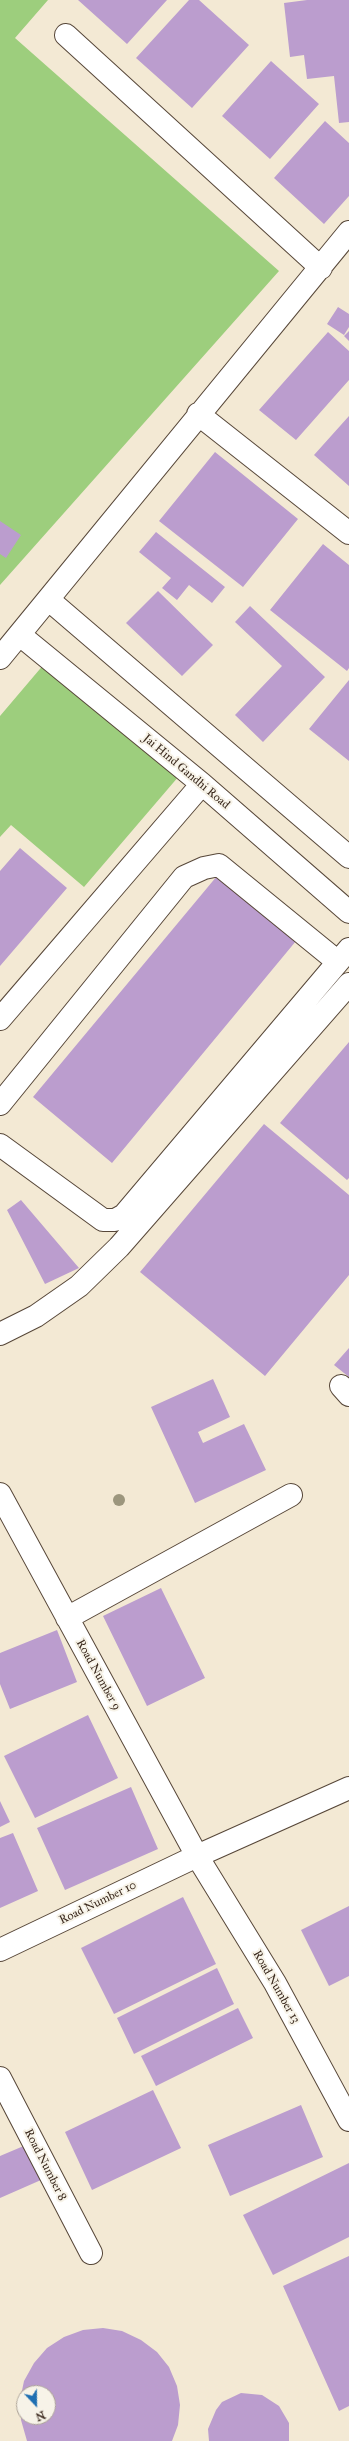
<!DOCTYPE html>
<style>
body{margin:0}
#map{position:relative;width:349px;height:2441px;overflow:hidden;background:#f3e9d4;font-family:"IM FELL Great Primer",serif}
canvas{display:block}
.north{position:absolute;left:16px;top:2385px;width:40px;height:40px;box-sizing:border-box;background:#f7f3e8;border:1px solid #aca397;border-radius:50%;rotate:158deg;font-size:11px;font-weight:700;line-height:16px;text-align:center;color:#3b2a1e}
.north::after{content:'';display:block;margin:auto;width:14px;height:18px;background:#1f6fb2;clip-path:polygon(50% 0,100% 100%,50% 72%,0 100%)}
</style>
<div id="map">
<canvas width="349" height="2441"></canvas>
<div class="north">N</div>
</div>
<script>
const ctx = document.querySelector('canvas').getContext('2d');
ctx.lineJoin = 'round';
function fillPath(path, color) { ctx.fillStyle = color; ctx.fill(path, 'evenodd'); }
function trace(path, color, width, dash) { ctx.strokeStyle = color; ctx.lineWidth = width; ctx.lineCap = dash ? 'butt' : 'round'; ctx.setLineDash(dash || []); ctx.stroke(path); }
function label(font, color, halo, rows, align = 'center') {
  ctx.font = font + ' "IM FELL Great Primer",serif'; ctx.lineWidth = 4; ctx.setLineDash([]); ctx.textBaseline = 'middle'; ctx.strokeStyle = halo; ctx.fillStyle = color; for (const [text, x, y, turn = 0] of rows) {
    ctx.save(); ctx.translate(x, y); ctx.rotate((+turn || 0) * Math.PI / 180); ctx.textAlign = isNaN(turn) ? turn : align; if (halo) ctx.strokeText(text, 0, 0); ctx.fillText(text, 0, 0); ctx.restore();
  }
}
fillPath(new Path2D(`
 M0 0H48L15 38 279 271 0 585Z
 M45 663 179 776 84 887 11 825 0 837V716Z`), '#9dce7d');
fillPath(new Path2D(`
 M78 0H167L127 44Z
 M189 0H199L249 45 192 108 136 58Z
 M307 0H349V122L339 123 334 76 307 79 304 55 290 57 284 3Z
 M271 61 319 104 270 159 222 116Z
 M325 121 349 143V196L324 224 274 178Z
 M338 307 349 314V327L344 335 327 324Z
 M349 331V341L344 336Z
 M328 332 349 351V380L296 440 259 410Z
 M349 416V486L314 455Z
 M215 452 298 519 243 587 159 521Z
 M0 521 21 535 6 558 0 554Z
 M156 532 225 587 212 603 189 585 177 600 162 588 171 578 139 552Z
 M323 544 349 565V668L347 671 270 610Z
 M158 591 213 645 182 676 126 623Z
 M250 606 325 677 263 742 235 715 282 666 235 622Z
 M349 680V761L309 729Z
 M20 848 67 888 0 966V871Z
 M217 876 296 941 112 1163 33 1097Z
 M349 1042V1178L347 1180 280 1123Z
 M264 1124 349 1195V1275L265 1376 140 1272Z
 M21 1200 79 1268 45 1284 7 1210Z
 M349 1348V1377L334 1365Z
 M213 1379 230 1417 198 1432 203 1443 244 1424 266 1470 195 1503 151 1407Z
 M161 1588 205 1678 147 1706 103 1616Z
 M57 1630 77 1682 10 1709 0 1684V1653Z
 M88 1715 118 1778 35 1818 4 1756Z
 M131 1787 158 1849 65 1890 37 1828Z
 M0 1801 10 1822 0 1827Z
 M13 1833 38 1891 0 1908V1838Z
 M183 1897 216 1964 114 2014 81 1948Z
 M349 1906V1976L329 1986 301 1930Z
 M217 1968 234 2004 134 2054 117 2018Z
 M238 2008 253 2038 156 2086 141 2056Z
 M153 2090 181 2148 92 2190 65 2132Z
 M301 2105 323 2157 230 2196 208 2145Z
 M26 2145 41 2180 0 2198V2156Z
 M349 2163V2237L273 2275 243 2215Z
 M349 2256V2406L339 2411 283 2286Z
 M103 2328 122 2331 141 2340 157 2352 169 2367 177 2386 180 2405 178 2425 172 2441H27L21 2420 20 2400 24 2381 34 2363 47 2348 64 2337 83 2330ZM24 2393H48V2417H24Z
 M241 2393 262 2395 279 2406 289 2423V2441H209L208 2429 216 2410 222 2402Z`), '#bb9dce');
const minor = new Path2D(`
 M66 35 321 268
 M198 414 349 533
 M49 600 349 857
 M20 635 202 784 349 912
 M0 658 349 232
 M0 1019 202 784
 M0 1104 184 877 204 868 219 865 338 962
 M0 1145 103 1220H115L124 1215 349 949
 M0 1334 36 1316 79 1286 119 1247 349 984
 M341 1386 349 1395
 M0 1494 197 1856 275 1983 349 2120
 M67 1618 291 1495
 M0 1950 197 1856 349 1788
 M0 2078 91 2253`);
trace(minor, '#574739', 24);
trace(minor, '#fff', 22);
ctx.fillStyle = '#9c967d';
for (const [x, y] of [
 [119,1500]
]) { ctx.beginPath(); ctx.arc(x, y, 6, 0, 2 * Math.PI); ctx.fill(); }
label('12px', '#3b2a1e', '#f7f3e8', [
 ["Jai Hind Gandhi Road",186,772,40],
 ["Road Number 9",98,1675,61],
 ["Road Number 10",98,1903,-26],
 ["Road Number 13",276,1987,60],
 ["Road Number 8",45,2165,63]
]);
</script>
